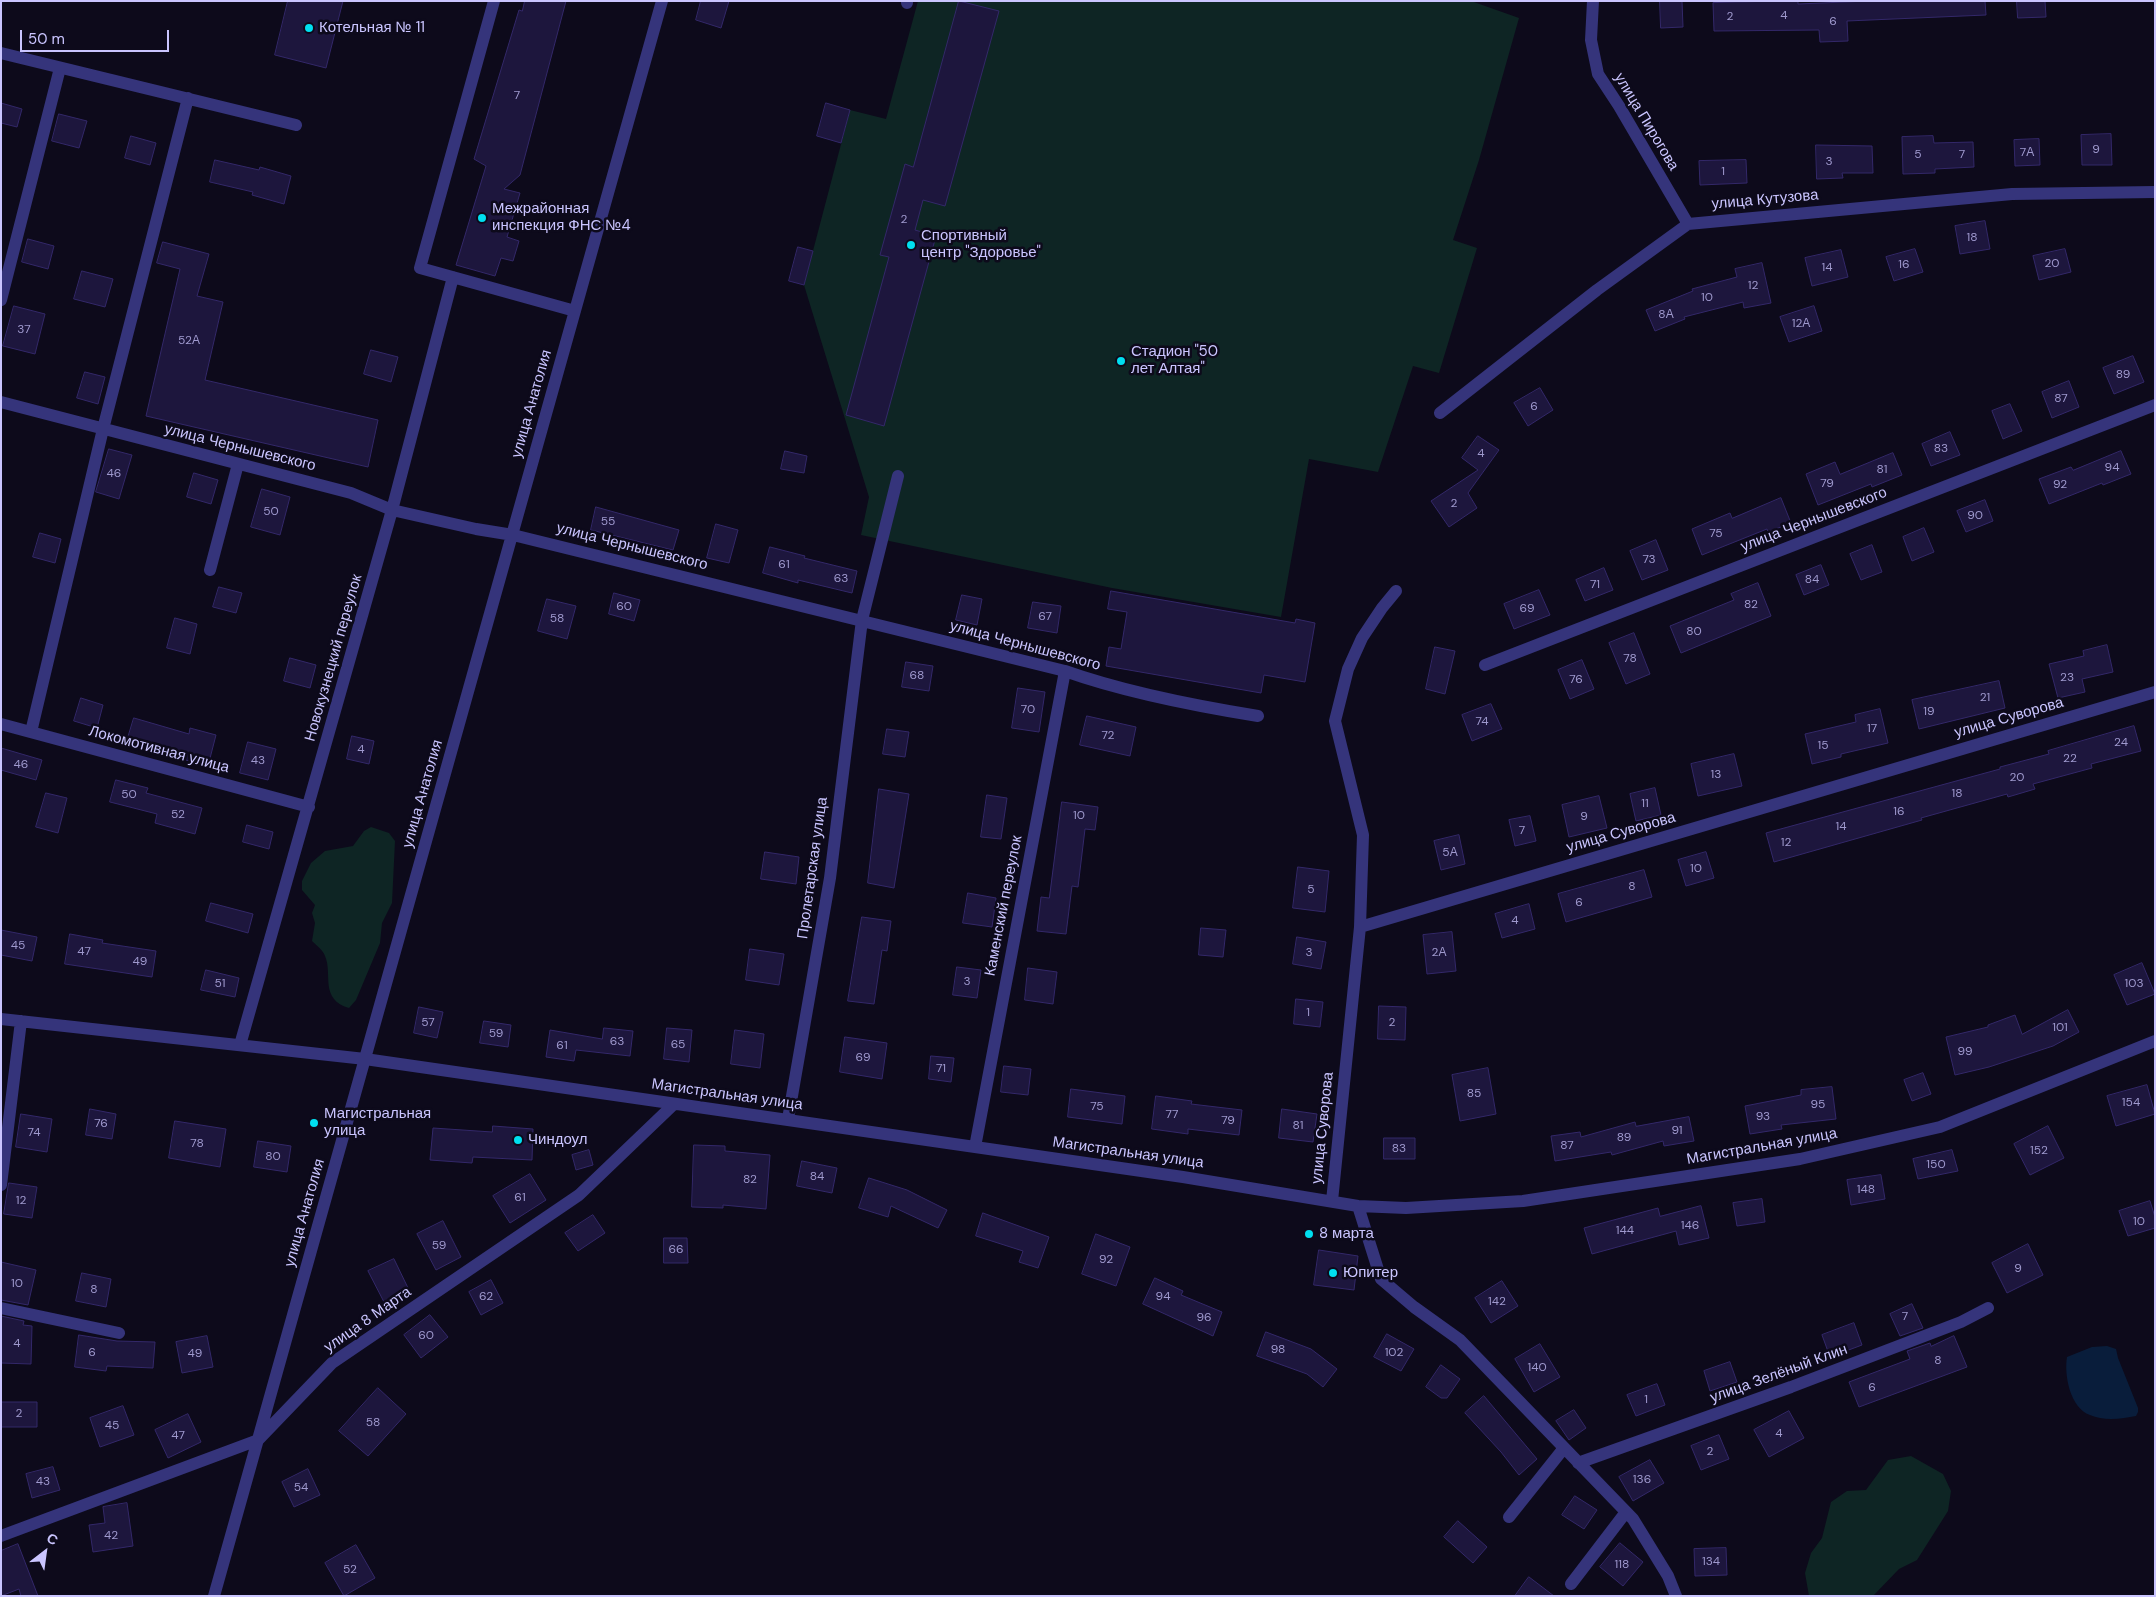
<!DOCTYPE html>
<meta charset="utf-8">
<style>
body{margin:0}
#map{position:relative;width:2156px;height:1597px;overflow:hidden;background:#0d0a1b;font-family:"DM Sans",sans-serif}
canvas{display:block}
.frame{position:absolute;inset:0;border:2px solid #cac5ff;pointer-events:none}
.north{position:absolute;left:20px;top:1527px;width:50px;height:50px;-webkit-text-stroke:4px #0d0a1b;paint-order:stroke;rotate:30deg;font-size:14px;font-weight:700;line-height:20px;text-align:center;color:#cac5ff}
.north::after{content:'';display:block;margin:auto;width:18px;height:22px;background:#cac5ff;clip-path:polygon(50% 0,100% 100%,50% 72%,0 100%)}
.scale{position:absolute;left:20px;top:30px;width:149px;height:22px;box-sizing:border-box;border:2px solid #cac5ff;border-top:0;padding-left:6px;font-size:15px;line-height:18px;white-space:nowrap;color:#cac5ff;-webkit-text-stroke:4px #0d0a1b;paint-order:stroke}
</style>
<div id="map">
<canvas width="2156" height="1597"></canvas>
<div class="frame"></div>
<div class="north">С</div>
<div class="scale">50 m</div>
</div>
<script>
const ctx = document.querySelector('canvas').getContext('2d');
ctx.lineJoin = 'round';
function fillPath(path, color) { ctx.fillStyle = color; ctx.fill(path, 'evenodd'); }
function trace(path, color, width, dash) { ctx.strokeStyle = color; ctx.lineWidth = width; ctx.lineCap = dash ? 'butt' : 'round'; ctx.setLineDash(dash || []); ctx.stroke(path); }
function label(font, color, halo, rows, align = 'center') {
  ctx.font = font + ' "DM Sans",sans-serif'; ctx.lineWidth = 5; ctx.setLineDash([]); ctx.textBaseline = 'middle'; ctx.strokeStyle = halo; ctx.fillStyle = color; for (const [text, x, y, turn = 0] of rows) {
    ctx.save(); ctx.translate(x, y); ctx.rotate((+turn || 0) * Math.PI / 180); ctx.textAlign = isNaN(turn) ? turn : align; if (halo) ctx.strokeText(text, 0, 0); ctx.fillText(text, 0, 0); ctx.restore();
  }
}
fillPath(new Path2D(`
 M918 1H1471L1519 18 1479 160 1453 240 1477 248 1439 373 1413 366 1378 472 1309 459 1281 617 1112 588 861 535 869 497 804 285 850 110 886 119Z
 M371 827 389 833 395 841 392 903 382 923 380 943 356 1000 349 1008C319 999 333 974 325 956 323 950 316 945 312 941L315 923 312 913 315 905 302 890V881L311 863 325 851 353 846 364 831Z
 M1911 1456 1943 1474 1951 1491 1948 1511 1917 1560 1899 1569 1873 1596H1809L1805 1573 1811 1553 1822 1538 1831 1502 1847 1491 1866 1490 1888 1460Z`), '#0e2524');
fillPath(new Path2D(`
 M2107 1346 2116 1349 2118 1358 2138 1408V1412L2136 1416C2122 1419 2103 1421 2090 1415 2070 1408 2064 1375 2067 1357L2092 1347Z`), '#091d3b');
const building = new Path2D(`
 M288 1H343L326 68 275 55Z
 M525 1H566L520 175 504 189 520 193 507 237 519 241 513 261 501 258 495 276 456 265 486 166 474 159 519 10 522 11Z
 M701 1H729L721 28 696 20Z
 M959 1 999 11 945 206 923 200 915 230 936 236 884 426 846 415 889 257 880 255 905 164 913 167Z
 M1660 1H1682L1683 27 1661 28Z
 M1777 1H1798V4L1868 1H1985L1986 15 1847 21 1848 41 1820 42 1819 30 1714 31 1713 3Z
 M2017 1H2045L2046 17 2018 18Z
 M1 103 22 109 17 127 1 123Z
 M826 103 850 110 841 143 817 136Z
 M59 114 87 121 79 148 52 141Z
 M2111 134 2112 165H2082L2081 135Z
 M131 136 156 143 150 165 125 158Z
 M1933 136 1934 143 1973 142 1974 167 1935 169V173L1903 174 1902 137Z
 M2039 139 2040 165 2015 166 2014 140Z
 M1816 145 1872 146 1873 173H1842L1843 178 1817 179Z
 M215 160 259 170 260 167 291 176 284 204 252 195 253 192 210 182Z
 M1746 160 1747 183 1700 185 1699 161Z
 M1985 221 1990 249 1960 254 1955 226Z
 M28 239 54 246 48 269 22 262Z
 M163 242 209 254 197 296 223 302 205 380 378 420 368 467 146 416 180 269 157 263Z
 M798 247 813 251 804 285 789 281Z
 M1915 249 1923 272 1894 281 1886 257Z
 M2065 249 2071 272 2039 280 2033 256Z
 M1841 250 1848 277 1812 286 1805 258Z
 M1762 263 1771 303 1744 308 1743 302 1684 317 1685 319 1655 331 1646 310 1693 291 1692 289 1737 277 1735 269Z
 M82 271 113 279 105 307 74 299Z
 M14 306 45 314 35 354 3 346Z
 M1814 306 1822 331 1789 342 1780 317Z
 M371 350 398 357 391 382 364 374Z
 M2133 356 2144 382 2114 394 2103 368Z
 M85 372 105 377 98 404 77 398Z
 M2069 381 2079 407 2052 418 2042 392Z
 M1540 388 1553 410 1528 426 1514 403Z
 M2010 404 2022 431 2003 439 1992 411Z
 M1950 432 1960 455 1931 466 1922 444Z
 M1478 436 1499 450 1468 493 1477 508 1449 527 1431 501 1478 470 1462 458Z
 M109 449 132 455 119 499 96 492Z
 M785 451 807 456 804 473 781 469Z
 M2121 451 2131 474 2103 485 2102 483 2049 504 2039 479 2071 467 2073 470Z
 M1893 453 1902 475 1872 487 1871 484 1818 505 1806 474 1835 462 1840 474Z
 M194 473 218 480 211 504 187 497Z
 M262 489 290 497 280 535 251 527Z
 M1781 498 1791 523 1768 532 1767 529 1702 555 1692 529 1730 513 1732 518Z
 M1985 500 1993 521 1966 532 1957 511Z
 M596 507 679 530 673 550 591 530Z
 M716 524 738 530 729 563 707 558Z
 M1924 528 1934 552 1912 561 1903 537Z
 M40 533 61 539 55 563 33 557Z
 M1656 540 1668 570 1642 580 1630 551Z
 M1872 545 1882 572 1861 580 1850 554Z
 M770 547 805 556 804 558 857 571 852 593 798 580V583L763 573Z
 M1821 565 1829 585 1804 595 1796 575Z
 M1604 568 1613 590 1585 601 1576 580Z
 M1758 583 1771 616 1681 653 1670 626 1734 600 1731 594Z
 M219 587 242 593 236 613 213 607Z
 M1539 590 1550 615 1514 629 1504 604Z
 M1111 591 1295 623 1296 619 1315 623 1305 682 1264 675 1261 693 1106 666 1109 647 1121 649 1127 612 1108 609Z
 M614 593 640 600 634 621 609 614Z
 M962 595 982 599 977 625 956 620Z
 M547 599 576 606 567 639 538 631Z
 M1033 602 1061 606 1057 633 1028 628Z
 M175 618 197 624 190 654 167 648Z
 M1634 633 1650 674 1626 684 1609 643Z
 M2107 645 2113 672 2082 679 2085 692 2058 698 2049 664 2084 656 2083 651Z
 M1435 647 1455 651 1445 694 1426 689Z
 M290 658 316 665 310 688 284 681Z
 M1582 660 1594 689 1570 699 1558 670Z
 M906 662 933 666 929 691 902 687Z
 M1999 681 2005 708 1919 729 1912 700Z
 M1018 688 1045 692 1039 732 1012 728Z
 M81 698 103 705 97 728 74 721Z
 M1491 704 1502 729 1472 741 1462 715Z
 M1880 709 1888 743 1841 754V757L1812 764 1805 734 1856 722 1855 715Z
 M1087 716 1136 727 1130 756 1080 745Z
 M134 718 189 734 190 728 216 735 208 766 182 759 183 754 128 738Z
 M2134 726 2141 751 2091 764 2092 768 2033 784 2035 789 2008 797 2007 794 1921 818 1922 820 1774 862 1766 833 2000 769V767L2049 754 2048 751Z
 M887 729 909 732 905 757 883 754Z
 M352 736 374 741 369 764 347 759Z
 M248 742 276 749 268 780 240 773Z
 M1 748 42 760 36 780 1 770Z
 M1734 754 1742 786 1698 796 1691 764Z
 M116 780 148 788 146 793 202 808 195 834 155 823 157 814 110 802Z
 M1655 788 1661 815 1636 821 1630 794Z
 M879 789 909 794 894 888 868 883Z
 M46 793 67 798 58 833 36 827Z
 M987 795 1007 798 1001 839 981 837Z
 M1599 796 1607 828 1569 837 1562 805Z
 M1062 802 1098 807 1095 830 1085 829 1078 887 1072 886 1066 934 1037 931 1041 897 1049 898Z
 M1530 816 1536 841 1515 846 1509 820Z
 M247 825 273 832 269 849 243 842Z
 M1459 835 1465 864 1441 870 1434 841Z
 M765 852 799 857 796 884 761 879Z
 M1706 852 1714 878 1686 886 1678 860Z
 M1298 867 1329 871 1325 912 1293 908Z
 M1644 870 1652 897 1566 922 1558 894Z
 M968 893 996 898 992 927 963 923Z
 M211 903 253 914 248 933 206 921Z
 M1529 904 1535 929 1502 938 1495 914Z
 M862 917 891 921 887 951 882 950 874 1004 848 1001Z
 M1201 928 1226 930 1223 957 1199 955Z
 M1 930 37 937 32 961 1 955Z
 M1452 932 1456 971 1427 974 1423 935Z
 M70 934 103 940 102 943 156 951 152 977 65 964Z
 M1297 937 1326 942 1321 969 1293 964Z
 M750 949 784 954 779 985 746 980Z
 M2142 963 2155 994 2127 1005 2114 975Z
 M957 967 981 970 977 998 953 995Z
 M1028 968 1057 972 1053 1004 1025 1000Z
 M206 970 239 978 235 997 201 990Z
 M1296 999 1323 1002 1320 1027 1294 1024Z
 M1379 1006 1406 1007 1405 1040 1378 1039Z
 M419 1007 443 1012 437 1038 414 1033Z
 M2068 1010 2079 1032 2053 1046 1989 1067 1955 1075 1946 1037 1988 1027V1025L2015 1015 2022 1034Z
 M484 1021 511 1025 508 1047 480 1043Z
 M604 1028 633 1031 630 1056 576 1050 574 1061 546 1057 550 1030 602 1039Z
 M667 1028 692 1030 689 1062 664 1059Z
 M735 1030 764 1034 760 1068 731 1064Z
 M845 1037 887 1043 882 1079 840 1072Z
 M931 1056 954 1058 951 1082 929 1079Z
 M1004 1066 1031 1069 1028 1095 1001 1092Z
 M1488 1068 1496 1114 1460 1121 1452 1075Z
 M1923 1073 1931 1094 1912 1101 1904 1080Z
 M2147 1085 2155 1114 2116 1126 2107 1096Z
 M1832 1087 1836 1119 1781 1125 1782 1129 1750 1134 1745 1106 1801 1095V1090Z
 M1071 1089 1125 1096 1122 1124 1068 1117Z
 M1156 1096 1192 1101 1191 1104 1242 1110 1239 1135 1188 1129V1134L1152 1129Z
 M90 1109 116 1114 112 1139 86 1135Z
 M1282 1109 1317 1114 1313 1142 1279 1138Z
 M21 1114 52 1119 47 1152 16 1147Z
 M1689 1117 1694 1141 1664 1146 1663 1141 1612 1155 1611 1152 1555 1161 1551 1136 1580 1132 1581 1137 1635 1122 1636 1126Z
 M175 1121 226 1129 220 1167 169 1158Z
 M493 1126 533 1129 532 1160 473 1157 472 1163 430 1160 433 1128 492 1132Z
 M2048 1126 2064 1158 2030 1175 2014 1144Z
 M1384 1138H1415V1159H1384Z
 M258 1141 291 1146 287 1172 254 1167Z
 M694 1145 725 1146V1151L770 1155 766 1209 723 1205V1208L692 1207Z
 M589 1150 593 1165 576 1170 572 1155Z
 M1952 1150 1958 1171 1918 1179 1913 1159Z
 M802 1161 837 1168 832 1193 797 1186Z
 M530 1174 546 1200 510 1223 493 1196Z
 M1881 1175 1885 1199 1851 1205 1847 1180Z
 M869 1178 907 1190 947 1210 938 1228 891 1206 888 1217 859 1208Z
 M9 1183 37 1187 32 1218 4 1214Z
 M1762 1199 1765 1222 1737 1226 1733 1203Z
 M2150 1201 2155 1217V1228L2128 1236 2119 1211Z
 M1701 1206 1709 1238 1679 1245 1676 1231 1592 1254 1584 1228 1658 1208 1660 1216Z
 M983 1213 1049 1237 1038 1268 1019 1262 1023 1251 976 1236Z
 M593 1215 605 1233 578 1251 565 1233Z
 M443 1221 461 1257 436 1270 417 1234Z
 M1096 1234 1130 1247 1116 1286 1082 1274Z
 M664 1238H687L688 1263H664Z
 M2028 1244 2043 1275 2007 1293 1992 1263Z
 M1319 1250 1358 1256 1354 1290 1314 1285Z
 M394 1259 409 1290 384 1302 368 1271Z
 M1 1262 36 1270 28 1305 1 1300Z
 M82 1273 111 1279 106 1307 76 1301Z
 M1155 1278 1183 1291 1181 1295 1222 1312 1213 1336 1143 1304Z
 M491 1280 503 1303 481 1315 469 1292Z
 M1502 1281 1518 1306 1491 1323 1475 1298Z
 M1912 1304 1923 1328 1900 1336 1890 1314Z
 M430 1315 448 1337 421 1358 404 1335Z
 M1 1316 24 1321 23 1325 32 1326 31 1364 1 1363Z
 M1854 1323 1862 1345 1830 1357 1822 1335Z
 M1266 1332 1311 1349 1337 1369 1323 1387 1307 1374 1257 1356Z
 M1387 1334 1414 1349 1401 1371 1374 1357Z
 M79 1335 117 1341 155 1342 153 1368 107 1366 106 1371 75 1367Z
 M207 1336 213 1367 182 1373 176 1342Z
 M1954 1336 1967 1367 1859 1407 1849 1382 1910 1359 1907 1351 1930 1343 1931 1346Z
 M1540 1344 1560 1377 1534 1392 1515 1359Z
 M1730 1362 1737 1382 1710 1391 1704 1371Z
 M1441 1365 1460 1379 1447 1398H1441L1426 1387Z
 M1657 1384 1665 1405 1636 1416 1627 1395Z
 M378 1388 406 1414 368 1456 339 1431Z
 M1484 1396 1537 1459 1519 1475 1501 1452 1465 1413Z
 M1 1402H37V1427H2Z
 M123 1406 134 1435 100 1447 90 1418Z
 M1574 1410 1586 1428 1569 1440 1556 1421Z
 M1789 1411 1804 1438 1769 1457 1754 1430Z
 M188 1414 201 1442 168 1458 155 1430Z
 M1719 1435 1729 1459 1701 1470 1691 1446Z
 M1650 1460 1664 1483 1633 1501 1619 1477Z
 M53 1467 60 1490 32 1498 26 1474Z
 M308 1469 320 1495 294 1507 282 1482Z
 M1575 1496 1597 1510 1584 1529 1562 1515Z
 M127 1503 133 1546 93 1552 89 1525 105 1523 103 1507Z
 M1458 1521 1487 1547 1473 1563 1444 1537Z
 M1620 1543 1643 1562 1623 1586 1600 1567Z
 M18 1544 38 1596H21L19 1589 1 1596V1551Z
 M356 1545 375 1578 344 1596 325 1563Z
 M1726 1548 1727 1575 1695 1576 1694 1549Z
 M1529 1577 1554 1596H1515Z`);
fillPath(building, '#1d163d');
trace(building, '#332869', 1);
trace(new Path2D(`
 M494 1 420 268 575 311
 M1593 1 1591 40 1598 74 1619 106 1688 224
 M907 3V1
 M1 53 296 125
 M1 300 60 68
 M1 402 351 493 392 510 476 529 513 535 1065 671C1124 692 1196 706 1258 716
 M1440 413 1597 290 1688 224 2012 194 2155 192
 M210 570 238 464
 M1485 665 2155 405
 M1 724 309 807
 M31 732 103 429 188 98
 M1360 927 1363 835 1335 721 1348 669 1362 638 1382 608 1396 591
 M1 1019 365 1059 1183 1177 1358 1206 1406 1208 1523 1201 1800 1159 1940 1127 2155 1041
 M240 1045 392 510 453 277
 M788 1119 830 878 862 620 898 476
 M975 1147 1065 671
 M1 1185 21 1021
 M1332 1201 1360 927 2155 692
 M1358 1206 1381 1279 1414 1307 1460 1340 1633 1519 1668 1576 1676 1596
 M1 1308 119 1333
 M1578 1463 1791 1387 1961 1322 1988 1308
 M1509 1517 1564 1448
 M1 1536 258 1440 332 1363 579 1195 673 1105
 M1571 1584 1626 1512
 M214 1596 662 1`), '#35347b', 12);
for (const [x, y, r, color] of [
 [309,28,5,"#00dff0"],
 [482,218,5,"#00dff0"],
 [911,245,5,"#00dff0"],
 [1121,361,5,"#00dff0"],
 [314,1123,5,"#00dff0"],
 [518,1140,5,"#00dff0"],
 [1309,1234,5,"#00dff0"],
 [1333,1273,5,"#00dff0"]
]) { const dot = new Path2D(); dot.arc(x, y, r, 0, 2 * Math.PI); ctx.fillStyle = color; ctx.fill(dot); trace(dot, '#0d0a1b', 2); }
label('12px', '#9f99ce', null, [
 ["4",1784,16],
 ["2",1730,17],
 ["6",1833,22],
 ["7",517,96],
 ["9",2096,150],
 ["7А",2027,153],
 ["5",1918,155],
 ["7",1962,155],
 ["3",1829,162],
 ["1",1723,172],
 ["2",904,220],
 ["18",1972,238],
 ["20",2052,264],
 ["16",1904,265],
 ["14",1827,268],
 ["12",1753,286],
 ["10",1707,298],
 ["8А",1666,315],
 ["12А",1801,324],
 ["37",24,330],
 ["52А",189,341],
 ["89",2123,375],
 ["87",2061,399],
 ["6",1534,407],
 ["83",1941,449],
 ["4",1481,454],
 ["94",2112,468],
 ["81",1882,470],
 ["46",114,474],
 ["79",1827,484],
 ["92",2060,485],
 ["2",1454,504],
 ["50",271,512],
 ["90",1975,516],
 ["55",608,522],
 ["75",1716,534],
 ["73",1649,560],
 ["61",784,565],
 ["63",841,579],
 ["84",1812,580],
 ["71",1595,585],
 ["82",1751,605],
 ["60",624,607],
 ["69",1527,609],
 ["67",1045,617],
 ["58",557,619],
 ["80",1694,632],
 ["78",1630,659],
 ["68",917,676],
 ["23",2067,678],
 ["76",1576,680],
 ["21",1985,698],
 ["70",1028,710],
 ["19",1929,712],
 ["74",1482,722],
 ["17",1872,729],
 ["72",1108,736],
 ["24",2121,743],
 ["15",1823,746],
 ["4",361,750],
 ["22",2070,759],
 ["43",258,761],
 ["46",21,765],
 ["13",1716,775],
 ["20",2017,778],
 ["18",1957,794],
 ["50",129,795],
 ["11",1645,804],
 ["16",1899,812],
 ["52",178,815],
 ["10",1079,816],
 ["9",1584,817],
 ["14",1841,827],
 ["7",1522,831],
 ["12",1786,843],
 ["5А",1450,853],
 ["10",1696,869],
 ["8",1632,887],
 ["5",1311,890],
 ["6",1579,903],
 ["4",1515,921],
 ["45",18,946],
 ["47",84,952],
 ["3",1309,953],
 ["2А",1439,953],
 ["49",140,962],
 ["3",967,982],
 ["51",220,984],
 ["103",2134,984],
 ["1",1308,1013],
 ["57",428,1023],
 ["2",1392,1023],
 ["101",2060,1028],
 ["59",496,1034],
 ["63",617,1042],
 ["65",678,1045],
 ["61",562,1046],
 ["99",1965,1052],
 ["69",863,1058],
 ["71",941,1069],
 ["85",1474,1094],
 ["154",2131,1103],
 ["95",1818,1105],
 ["75",1097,1107],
 ["77",1172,1115],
 ["93",1763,1117],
 ["79",1228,1121],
 ["76",101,1124],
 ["81",1298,1126],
 ["91",1677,1131],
 ["74",34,1133],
 ["89",1624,1138],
 ["78",197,1144],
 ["87",1567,1146],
 ["83",1399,1149],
 ["152",2039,1151],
 ["80",273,1157],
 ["150",1936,1165],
 ["84",817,1177],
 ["82",750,1180],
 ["148",1866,1190],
 ["61",520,1198],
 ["12",21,1201],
 ["10",2139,1222],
 ["146",1690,1226],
 ["144",1625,1231],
 ["59",439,1246],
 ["66",676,1250],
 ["92",1106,1260],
 ["9",2018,1269],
 ["10",17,1284],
 ["8",94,1290],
 ["62",486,1297],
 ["94",1163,1297],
 ["142",1497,1302],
 ["7",1905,1317],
 ["96",1204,1318],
 ["60",426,1336],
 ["4",17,1344],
 ["98",1278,1350],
 ["6",92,1353],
 ["102",1394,1353],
 ["49",195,1354],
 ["8",1938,1361],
 ["140",1537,1368],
 ["6",1872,1388],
 ["1",1646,1400],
 ["2",19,1414],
 ["58",373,1423],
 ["45",112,1426],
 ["4",1779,1434],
 ["47",178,1436],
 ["2",1710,1452],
 ["136",1642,1480],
 ["43",43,1482],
 ["54",301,1488],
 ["42",111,1536],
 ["134",1711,1562],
 ["118",1622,1565],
 ["52",350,1570]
]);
label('15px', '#cac5ff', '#0d0a1b', [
 ["Котельная № 11",319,28],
 ["Межрайонная",492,209],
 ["инспекция ФНС №4",492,226],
 ["Спортивный",921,236],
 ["центр \"Здоровье\"",921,253],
 ["Стадион \"50",1131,352],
 ["лет Алтая\"",1131,369],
 ["Магистральная",324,1114],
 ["улица",324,1131],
 ["Чиндоул",528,1140],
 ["8 марта",1319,1234],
 ["Юпитер",1343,1273]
], 'left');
label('15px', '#cac5ff', '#0d0a1b', [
 ["улица Пирогова",1646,122,59],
 ["улица Кутузова",1765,200,-5],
 ["улица Анатолия",532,404,-74],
 ["улица Чернышевского",240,448,14],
 ["улица Чернышевского",1814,520,-21],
 ["улица Чернышевского",632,547,14],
 ["улица Чернышевского",1025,646,15],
 ["Новокузнецкий переулок",334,658,-74],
 ["улица Суворова",2009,718,-16],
 ["Локомотивная улица",159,750,15],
 ["улица Анатолия",423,794,-74],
 ["улица Суворова",1621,833,-16],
 ["Пролетарская улица",813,868,-82],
 ["Каменский переулок",1004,906,-79],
 ["Магистральная улица",727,1095,8],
 ["улица Суворова",1323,1128,-84],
 ["Магистральная улица",1762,1147,-10],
 ["Магистральная улица",1128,1153,8],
 ["улица Анатолия",305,1213,-74],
 ["улица 8 Марта",368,1320,-35],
 ["улица Зелёный Клин",1779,1374,-20]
]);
</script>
